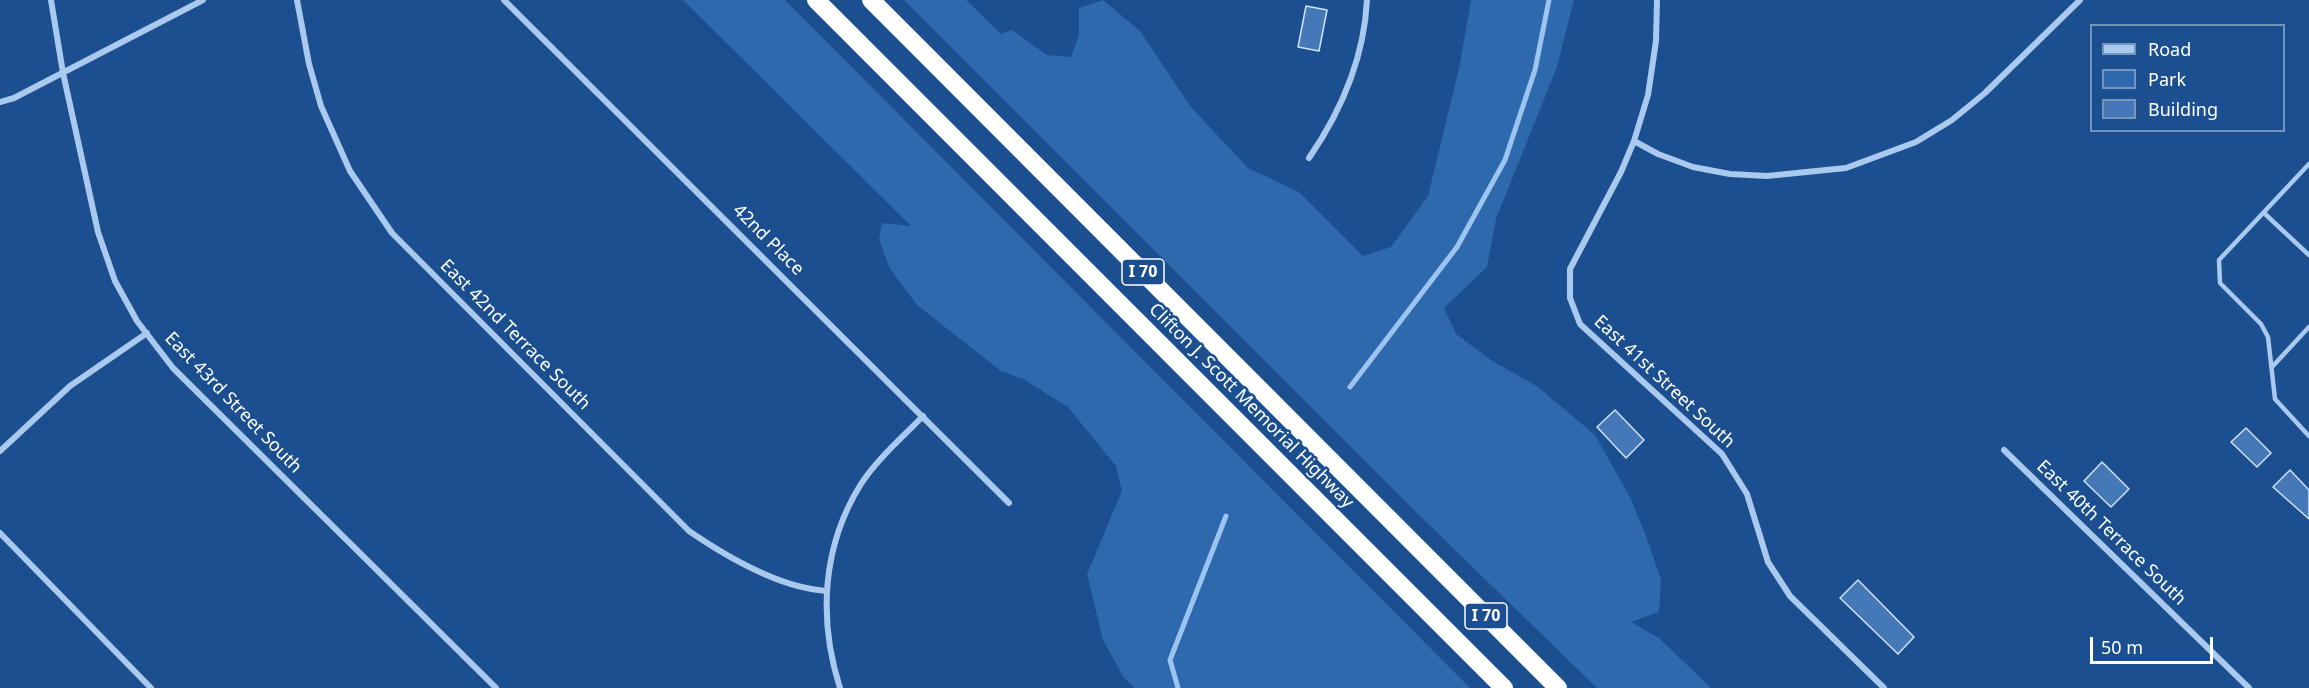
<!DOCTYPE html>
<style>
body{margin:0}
#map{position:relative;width:2309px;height:688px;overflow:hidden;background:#1b4f8f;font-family:"Noto Sans",sans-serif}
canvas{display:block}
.legend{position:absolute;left:2090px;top:24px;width:195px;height:108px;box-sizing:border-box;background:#1b4f8f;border:2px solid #7695bc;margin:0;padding:8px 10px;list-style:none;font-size:18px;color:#fff}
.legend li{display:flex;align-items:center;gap:12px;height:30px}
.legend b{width:30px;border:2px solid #7695bc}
.scale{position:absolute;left:2090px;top:637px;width:123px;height:27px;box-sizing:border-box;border:3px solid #fff;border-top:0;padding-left:8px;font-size:18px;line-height:21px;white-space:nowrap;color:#fff;-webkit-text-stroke:4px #1b4f8f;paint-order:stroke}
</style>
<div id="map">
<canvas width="2309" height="688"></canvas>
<ul class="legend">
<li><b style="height:8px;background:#a9c9ee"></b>Road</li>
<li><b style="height:16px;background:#2e69ad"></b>Park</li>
<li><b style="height:16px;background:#4478b7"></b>Building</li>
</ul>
<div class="scale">50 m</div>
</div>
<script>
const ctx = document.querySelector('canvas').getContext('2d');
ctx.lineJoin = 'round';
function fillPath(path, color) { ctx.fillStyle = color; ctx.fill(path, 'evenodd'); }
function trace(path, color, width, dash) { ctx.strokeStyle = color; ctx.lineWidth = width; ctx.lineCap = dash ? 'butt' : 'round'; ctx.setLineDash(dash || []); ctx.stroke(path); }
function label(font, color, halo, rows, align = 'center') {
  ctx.font = font + ' "Noto Sans",sans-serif'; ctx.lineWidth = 5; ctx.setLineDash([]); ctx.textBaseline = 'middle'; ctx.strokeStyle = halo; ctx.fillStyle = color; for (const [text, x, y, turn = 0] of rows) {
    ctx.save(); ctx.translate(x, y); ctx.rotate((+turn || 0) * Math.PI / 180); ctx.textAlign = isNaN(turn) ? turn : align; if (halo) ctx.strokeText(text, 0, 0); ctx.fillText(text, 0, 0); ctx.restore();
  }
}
fillPath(new Path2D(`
 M683 0H785L1470 688H1135L1124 678 1103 640 1087 574 1122 491 1116 466 1068 407 1023 379 1001 371 917 305 890 269 879 240 882 223 911 226Z
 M904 0H966L1001 34 1012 30 1047 55 1071 57 1079 35V8L1103 0 1140 31 1191 107 1248 168 1299 192 1363 256 1391 247 1428 196 1460 64 1471 0H1574L1557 67 1496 219 1487 267 1444 308 1456 334 1491 360 1538 387 1595 435 1631 499 1646 536 1661 580 1659 612 1631 622 1659 638 1711 688H1597L1418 514Z`), '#2e69ad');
trace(new Path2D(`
 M1350 387 1457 247 1505 160 1535 70 1549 0
 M1178 688 1170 660 1226 516`), '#9cc4f0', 5);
const building = new Path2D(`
 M1306 6 1327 10 1319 51 1298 47Z
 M1615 410 1644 440 1626 458 1597 427Z
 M2246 428 2271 453 2257 467 2231 442Z
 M2102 462 2129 489 2111 507 2084 481Z
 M2290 470 2309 490V519L2273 487Z
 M1858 580 1914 637 1898 654 1840 598Z`);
fillPath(building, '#4478b7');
trace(building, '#cfe3fa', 1.5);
trace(new Path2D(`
 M2309 164 2219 260 2220 283 2261 324 2268 337 2275 399 2309 436
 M2264 213 2309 255
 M2272 367 2309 327`), '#a9c9ee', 4.5);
trace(new Path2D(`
 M51 0 63 73 98 232 115 281 137 321 173 368 496 688
 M297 0 309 64 321 106 350 171 392 233 689 531C727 557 779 588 827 591
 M504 0 1009 503
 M1657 0 1656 41 1648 95 1634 141 1621 172 1570 269V298L1580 324 1722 454 1747 494 1768 562 1790 596 1884 688
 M0 102 14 98 203 0
 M1634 141 1658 154 1693 167 1730 174 1767 176 1846 168 1916 142 1952 120 1985 93 2080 0
 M1309 158C1342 110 1364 59 1367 0
 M2004 450 2249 688
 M0 451 70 386 147 333
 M0 533 151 688
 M840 688C818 619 822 546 861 484 877 459 903 437 923 416`), '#a9c9ee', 6);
trace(new Path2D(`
 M816 0 1504 688
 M871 0 1558 688`), '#fff', 18);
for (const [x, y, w] of [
 [1143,272,42],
 [1486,616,42]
]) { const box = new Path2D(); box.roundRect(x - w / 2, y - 13, w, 26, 4.5); ctx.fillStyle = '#1b4f8f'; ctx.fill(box); trace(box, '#fff', 1.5); }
label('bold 16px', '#fff', null, [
 ["I 70",1143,272],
 ["I 70",1486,616]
]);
label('18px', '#fff', '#1b4f8f', [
 ["42nd Place",768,240,45],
 ["East 42nd Terrace South",515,335,45],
 ["East 41st Street South",1664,382,43],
 ["East 43rd Street South",233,403,46],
 ["Clifton J. Scott Memorial Highway",1251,406,45],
 ["East 40th Terrace South",2111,533,44]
]);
</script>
